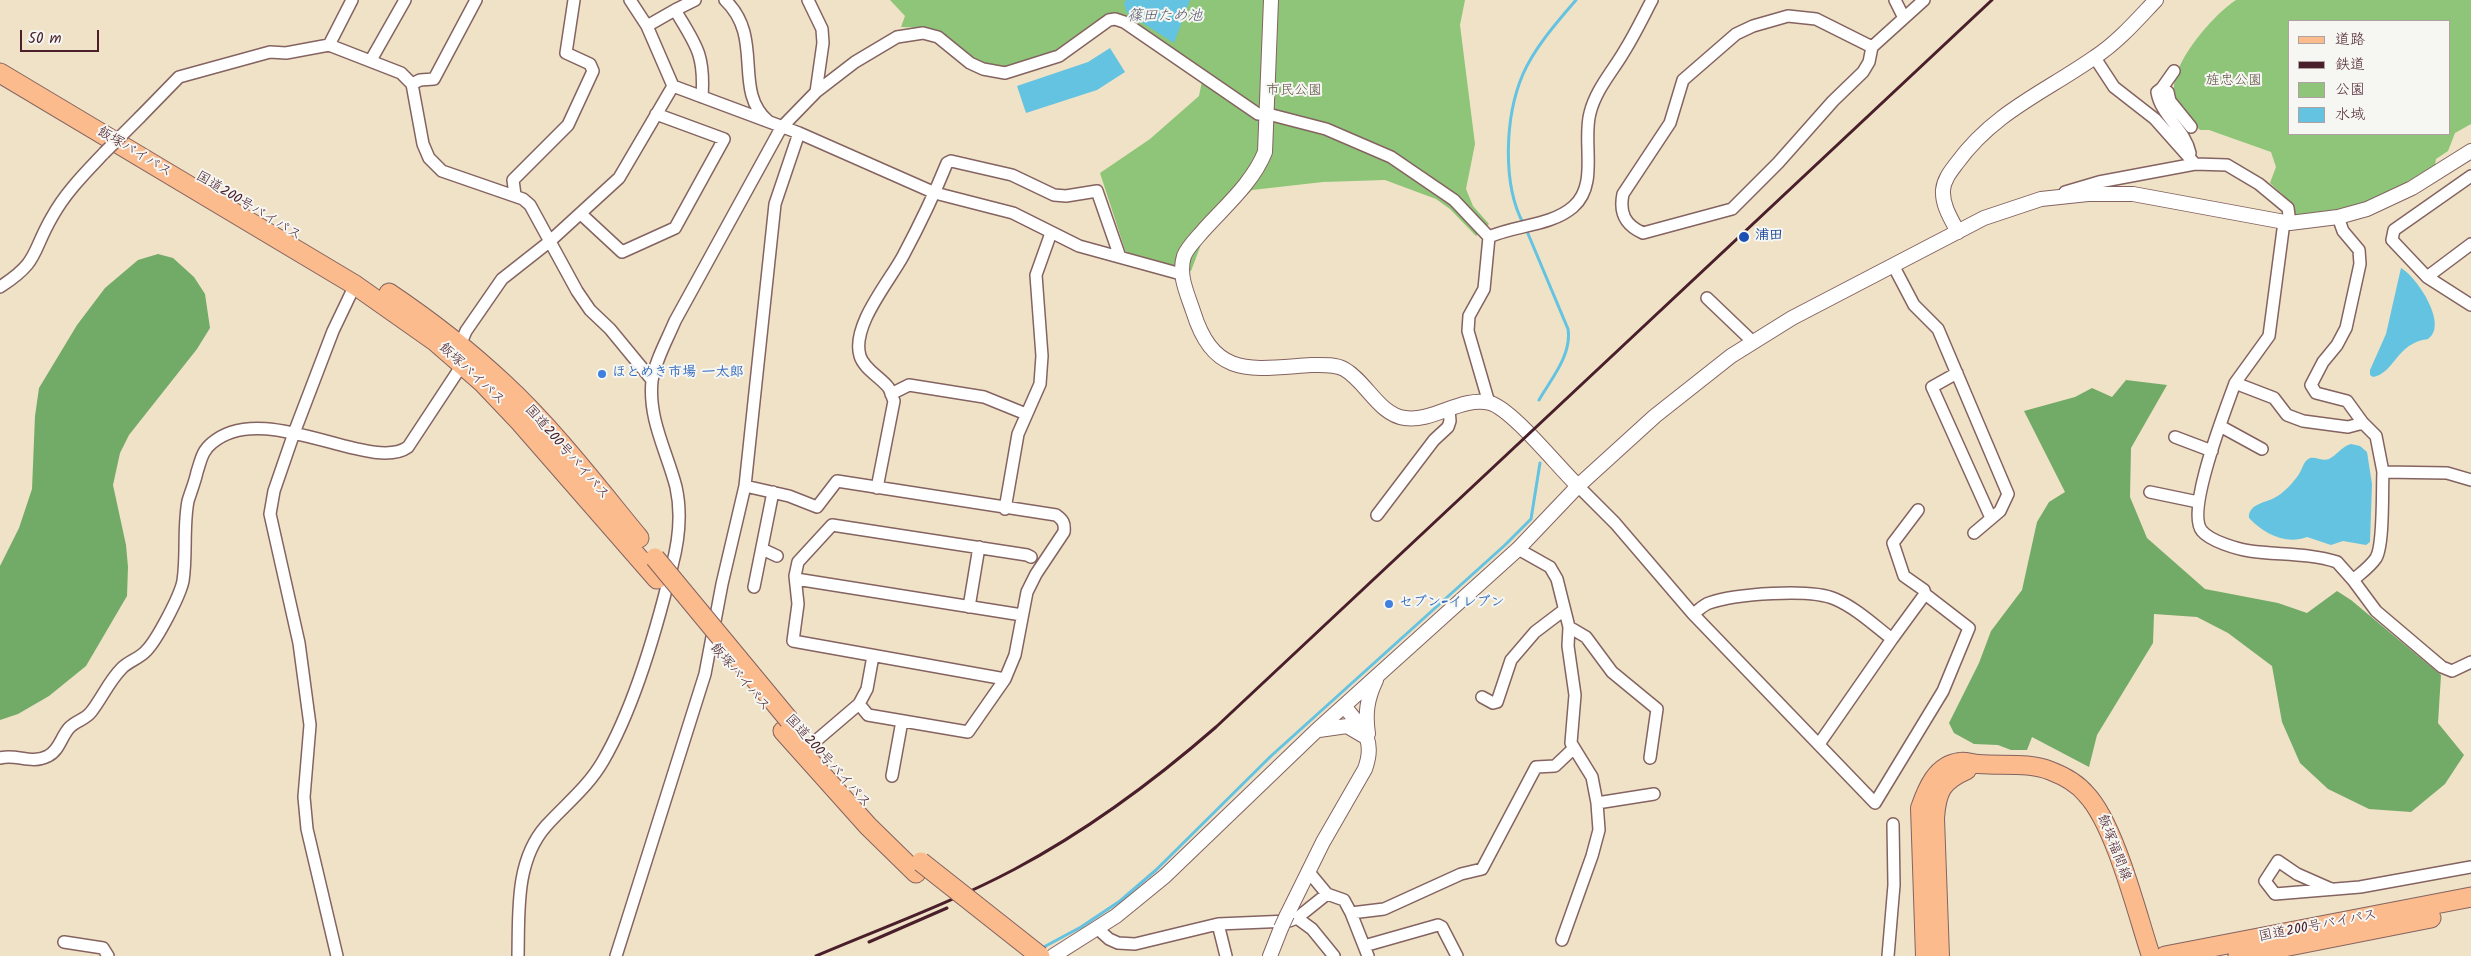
<!DOCTYPE html>
<meta charset="utf-8">
<style>
body{margin:0}
#map{position:relative;width:2471px;height:956px;overflow:hidden;background:#f0e2c6;font-family:Kalam,"Klee One",sans-serif}
canvas{display:block}
.legend{position:absolute;left:2288px;top:20px;width:162px;height:115px;box-sizing:border-box;background:#f6f6f2;border:1px solid #b1a0a2;margin:0;padding:6px 9px;list-style:none;font-size:15px;color:#4a1f2b}
.legend li{display:flex;align-items:center;gap:10px;height:25px}
.legend b{width:25px;border:1px solid #b1a0a2}
.scale{position:absolute;left:20px;top:30px;width:79px;height:22px;box-sizing:border-box;border:2px solid #4a1f2b;border-top:0;padding-left:6px;font-size:15px;line-height:18px;white-space:nowrap;color:#4a1f2b;-webkit-text-stroke:4px #f6f6f2;paint-order:stroke}
</style>
<div id="map">
<canvas width="2471" height="956"></canvas>
<ul class="legend">
<li><b style="height:6px;background:#fbbb8c"></b>道路</li>
<li><b style="height:6px;background:#4a1f2b"></b>鉄道</li>
<li><b style="height:14px;background:#8ec578"></b>公園</li>
<li><b style="height:14px;background:#63c3e1"></b>水域</li>
</ul>
<div class="scale">50 m</div>
</div>
<script>
const ctx = document.querySelector('canvas').getContext('2d');
ctx.lineJoin = 'round';
function fillPath(path, color) { ctx.fillStyle = color; ctx.fill(path, 'evenodd'); }
function trace(path, color, width, dash) { ctx.strokeStyle = color; ctx.lineWidth = width; ctx.lineCap = dash ? 'butt' : 'round'; ctx.setLineDash(dash || []); ctx.stroke(path); }
function label(font, color, halo, rows, align = 'center') {
  ctx.font = font + ' Kalam,"Klee One",sans-serif'; ctx.lineWidth = 4; ctx.setLineDash([]); ctx.textBaseline = 'middle'; ctx.strokeStyle = halo; ctx.fillStyle = color; for (const [text, x, y, turn = 0] of rows) {
    ctx.save(); ctx.translate(x, y); ctx.rotate((+turn || 0) * Math.PI / 180); ctx.textAlign = isNaN(turn) ? turn : align; if (halo) ctx.strokeText(text, 0, 0); ctx.fillText(text, 0, 0); ctx.restore();
  }
}
fillPath(new Path2D(`
 M890 0H1465L1460 25 1475 144 1466 189 1473 206 1489 224 1476 236 1450 209 1436 199 1385 180 1323 182 1252 190 1222 219 1202 242 1191 271 1126 253 1100 173 1150 139 1199 96 1202 81 1123 17 1113 13 1107 14 1101 22 1058 52 1007 68 983 65 945 36 928 28 901 27 905 16Z
 M2236 0H2471V124L2455 133 2448 151 2436 159 2435 165C2411 179 2386 196 2360 206 2339 213 2316 216 2295 218 2295 202 2280 193 2270 183L2276 167 2271 152 2209 130H2200C2190 120 2179 109 2175 95 2167 67 2214 14 2236 0ZM2290 21H2450V134H2290Z`), '#8ec578');
fillPath(new Path2D(`
 M158 254 173 258 194 277 205 294 210 328 197 349 129 435 120 453 113 485 126 545 128 567 127 596 86 666 49 696 18 714 0 720V566L19 528 32 489 35 416 39 388 77 325 105 288 138 260Z
 M2126 380 2167 385 2131 448 2130 497 2147 538 2205 589 2278 603 2307 613 2337 591 2351 600 2441 675 2438 723 2464 755 2445 784 2411 812 2369 809 2328 789 2300 763 2282 722 2272 666 2228 633 2197 617 2154 614 2153 643 2097 735 2089 767 2032 737 2027 750H2011L1998 745 1974 744 1954 733 1949 723 1979 663 1991 631 2022 590 2037 522 2049 502 2065 492 2024 411 2075 397 2092 388 2112 397Z`), '#72aa68');
fillPath(new Path2D(`
 M1126 0H1190L1174 43 1127 13 1124 4Z
 M1110 48 1125 72 1097 90 1026 113 1017 86 1088 62Z
 M2401 268C2417 277 2449 325 2428 339 2396 343 2395 373 2373 377L2370 375V370L2386 334Z
 M2351 444 2360 446 2367 452 2372 484 2370 542 2366 545 2343 541 2331 545 2307 537C2286 545 2264 534 2249 518 2248 504 2265 503 2274 498 2284 493 2293 483 2299 474 2302 470 2303 463 2307 460 2313 454 2321 462 2329 459 2337 455 2341 447 2351 444Z`), '#63c3e1');
trace(new Path2D(`
 M1523 223C1502 183 1505 116 1523 74 1535 47 1557 22 1576 0
 M1526 229 1568 329C1572 355 1551 379 1539 400
 M1042 948 1081 927 1120 901 1156 870 1271 756 1505 545 1531 519 1540 463`), '#63c3e1', 3);
const minor = new Path2D(`
 M630 0 647 26 673 86
 M695 0 675 10C696 45 705 54 702 97
 M725 0C765 38 732 90 768 121
 M808 0 822 29 823 43 816 92
 M1895 0 1904 18
 M1788 16 1816 19 1872 47 1869 62 1863 72 1833 101 1778 163 1732 209 1643 233C1625 225 1619 213 1623 194L1670 123 1683 80 1736 34 1753 26Z
 M647 26 675 10
 M329 45 352 0
 M1872 47 1924 0
 M2095 58 2114 87 2155 119 2195 164 2227 165 2259 184 2288 208 2290 223
 M371 60 405 0
 M412 84 420 80 434 79 476 0
 M2162 88 2174 71
 M140 117 179 77 270 52 286 53 329 45 401 73 412 84 423 144 429 158 442 171 523 199 530 205 577 291 590 310 610 329 652 380
 M2190 153C2185 129 2161 116 2157 92L2162 88 2168 92 2170 101 2191 127
 M2471 176 2394 230 2392 240 2427 277 2471 305
 M2065 192 2099 182 2195 164
 M515 195 513 180 568 125 593 71 590 64 566 53 574 0
 M581 214 622 252 675 228 724 139 656 114
 M2338 217 2343 231 2359 250 2360 264 2346 328 2337 345 2323 362 2311 385 2316 393 2347 401 2363 423
 M2284 222 2269 336 2235 383 2274 398 2287 415 2303 421 2348 427 2363 423 2376 436 2383 472 2447 473 2471 480
 M1489 237C1515 225 1551 226 1573 207 1599 185 1582 142 1590 113 1596 89 1613 71 1625 50 1635 34 1643 17 1652 0
 M1894 267 1914 305 1938 329 2008 494 2000 511 1974 533
 M2427 277 2471 244
 M0 287C40 261 31 253 52 217 65 193 85 173 104 153
 M1707 298 1753 342
 M1957 373 1932 387 1991 518
 M2235 383C2226 409 2185 511 2202 531 2210 541 2237 549 2250 551 2278 555 2309 553 2337 562L2353 580
 M891 394 909 385 984 397 1026 414
 M2220 426 2262 449
 M2175 437 2212 451
 M2383 472C2382 490 2384 545 2376 558 2370 567 2361 573 2353 580L2376 611 2442 667 2452 671 2471 662
 M745 486 789 496 817 507 837 481 1056 515C1063 520 1065 523 1064 532L1036 574 1027 592 1015 655 1005 679 968 732 868 715 859 704 811 745
 M1578 486 1615 523 1693 614 1875 803 1943 691 1969 628 1925 594 1892 639C1874 625 1856 608 1835 599 1810 588 1735 594 1709 603 1703 605 1698 611 1693 614
 M877 488 894 401C892 397 891 391 888 387 880 377 864 369 860 356 851 326 889 282 903 256 919 226 934 195 947 163L951 161 1012 175 1054 195 1066 196 1097 191 1120 257
 M2150 492 2198 502
 M1005 509 1018 434 1040 384 1042 356 1036 275 1051 233
 M1918 510 1893 543 1904 576 1924 590 1925 594
 M1377 515 1434 440 1448 427 1450 421 1449 409
 M762 549 777 556
 M1518 549 1550 567 1557 579 1569 627 1586 637 1612 672 1657 709 1650 758
 M796 579 1022 615
 M754 587 773 492
 M969 607 979 547
 M1005 679 793 641 798 604 795 576 798 562 832 525 1027 555 1031 557
 M1482 697 1493 703 1497 702 1511 660 1535 632 1564 610
 M859 704 867 689 873 656
 M1819 744 1892 639
 M0 758C16 753 31 765 48 756 60 750 61 736 70 727 76 721 86 719 91 712 102 698 109 681 122 668 129 661 140 658 146 651 157 640 180 596 183 581 187 555 183 527 188 501 191 491 195 482 197 472 201 460 202 451 212 443 264 398 371 474 408 447L462 365 460 345 466 331 502 279 549 242 619 178 673 86 799 133 935 193 1013 213 1079 246 1181 274
 M892 776 902 721
 M1597 803 1654 794
 M1308 871 1327 894 1344 900 1351 913 1368 956
 M2331 889 2297 874 2278 861 2265 881 2275 894 2360 887 2471 867
 M1351 913 1384 909 1461 874 1482 869 1536 767 1555 766 1574 748
 M1297 918 1312 929 1334 956
 M1218 924 1226 956
 M1098 929 1109 939 1118 943 1135 944 1218 924 1289 921 1297 918 1327 894
 M1562 940 1592 856 1599 830 1597 803 1592 777 1571 743 1575 695 1568 646 1569 627
 M64 942 103 948 108 956
 M1364 946 1438 925 1442 927 1457 956
 M337 956 307 829 304 797 310 725 299 643 270 514 274 491 294 433 333 331 355 285
 M518 956C519 912 515 861 546 826 566 804 588 787 603 761 635 706 657 628 672 566 679 540 682 514 676 487 667 452 648 419 652 381 655 361 667 340 675 321L781 128 816 92 855 62 897 37 923 33 938 37 970 63 983 69 1005 73 1059 56 1109 20 1115 19 1124 22 1258 114H1268L1326 129 1391 157 1454 200 1489 237 1484 289 1469 316 1468 331 1489 403
 M616 956 705 674 722 584 745 486 775 204 799 133
 M1888 956 1894 885 1893 824`);
const tertiary = new Path2D(`
 M1271 0 1265 152C1252 184 1224 207 1202 232 1196 239 1187 248 1184 256 1178 275 1187 293 1193 311 1214 379 1251 369 1311 365 1321 365 1335 364 1344 369 1366 381 1379 415 1405 418 1434 422 1461 396 1490 403 1512 409 1558 467 1578 486
 M1958 232C1951 219 1942 205 1943 190 1944 179 1951 171 1957 163 1994 112 2045 92 2095 57 2118 42 2137 20 2156 0
 M1319 730 1347 726 1364 736
 M1368 734C1365 713 1367 699 1376 680
 M1287 915 1323 842 1365 769C1376 739 1362 728 1344 706
 M1053 956 1116 916 1165 876 1316 731 1518 549 1578 486 1655 416 1731 356 1792 318 1984 218 2041 199 2088 194H2133L2290 223 2338 217 2367 209 2412 188 2471 151
 M1270 956 1281 928`);
const primary = new Path2D(`
 M1925 956 1920 808C1927 788 1936 765 1960 762 1966 761 1973 764 1979 764 2003 766 2029 762 2051 771 2064 776 2077 783 2086 794 2115 824 2137 914 2151 956
 M1940 956 1935 818C1937 791 1942 781 1967 770`);
const trunk = new Path2D(`
 M0 73 355 285 436 342 482 382 520 422 657 579
 M389 293C429 320 467 349 503 383 552 428 597 487 639 538
 M783 731 868 826 916 873
 M2165 956 2471 897
 M2238 956 2431 918`);
trace(minor, '#846361', 14);
trace(tertiary, '#846361', 16);
trace(primary, '#846361', 20);
trace(trunk, '#846361', 21);
trace(minor, '#fff', 11);
trace(tertiary, '#fff', 14);
trace(primary, '#fbbb8c', 18);
trace(trunk, '#fbbb8c', 19);
trace(new Path2D(`
 M869 942 947 908
 M816 956C882 928 951 903 1015 869 1088 830 1153 782 1216 727L1992 0`), '#4a1f2b', 3);
const minorBridge = new Path2D(`
 M104 153 140 117`);
const tertiaryBridge = new Path2D(`
 M1281 928 1287 915`);
const trunkBridge = new Path2D(`
 M655 558 789 720
 M921 862 1040 956`);
trace(minorBridge, '#846361', 14, []);
trace(tertiaryBridge, '#846361', 16, []);
trace(trunkBridge, '#846361', 21, []);
trace(minorBridge, '#fff', 11);
trace(tertiaryBridge, '#fff', 14);
trace(trunkBridge, '#fbbb8c', 19);
for (const [x, y, r, color] of [
 [1744,237,6,"#1a4fb4"],
 [602,374,5,"#3f7fe0"],
 [1389,604,5,"#3f7fe0"]
]) { const dot = new Path2D(); dot.arc(x, y, r, 0, 2 * Math.PI); ctx.fillStyle = color; ctx.fill(dot); trace(dot, '#f6f6f2', 2); }
label('14px', '#5e5142', '#f6f6f2', [
 ["旌忠公園",2234,82],
 ["市民公園",1294,92]
]);
label('14px', '#4a1f2b', '#f6f6f2', [
 ["飯塚バイパス",134,153,31],
 ["国道200号バイパス",248,207,31],
 ["飯塚バイパス",471,375,43],
 ["国道200号バイパス",566,453,49],
 ["飯塚バイパス",739,678,50],
 ["国道200号バイパス",827,762,48],
 ["飯塚福間線",2113,848,69],
 ["国道200号バイパス",2318,927,-11]
]);
label('bold 14px', '#164399', '#f6f6f2', [
 ["浦田",1755,237]
], 'left');
label('bold 14px', '#366cbe', '#f6f6f2', [
 ["ほとめき市場 一太郎",612,374],
 ["セブン-イレブン",1399,604]
], 'left');
label('italic 15px', '#53586b', '#f6f6f2', [
 ["篠田ため池",1165,17]
]);
</script>
